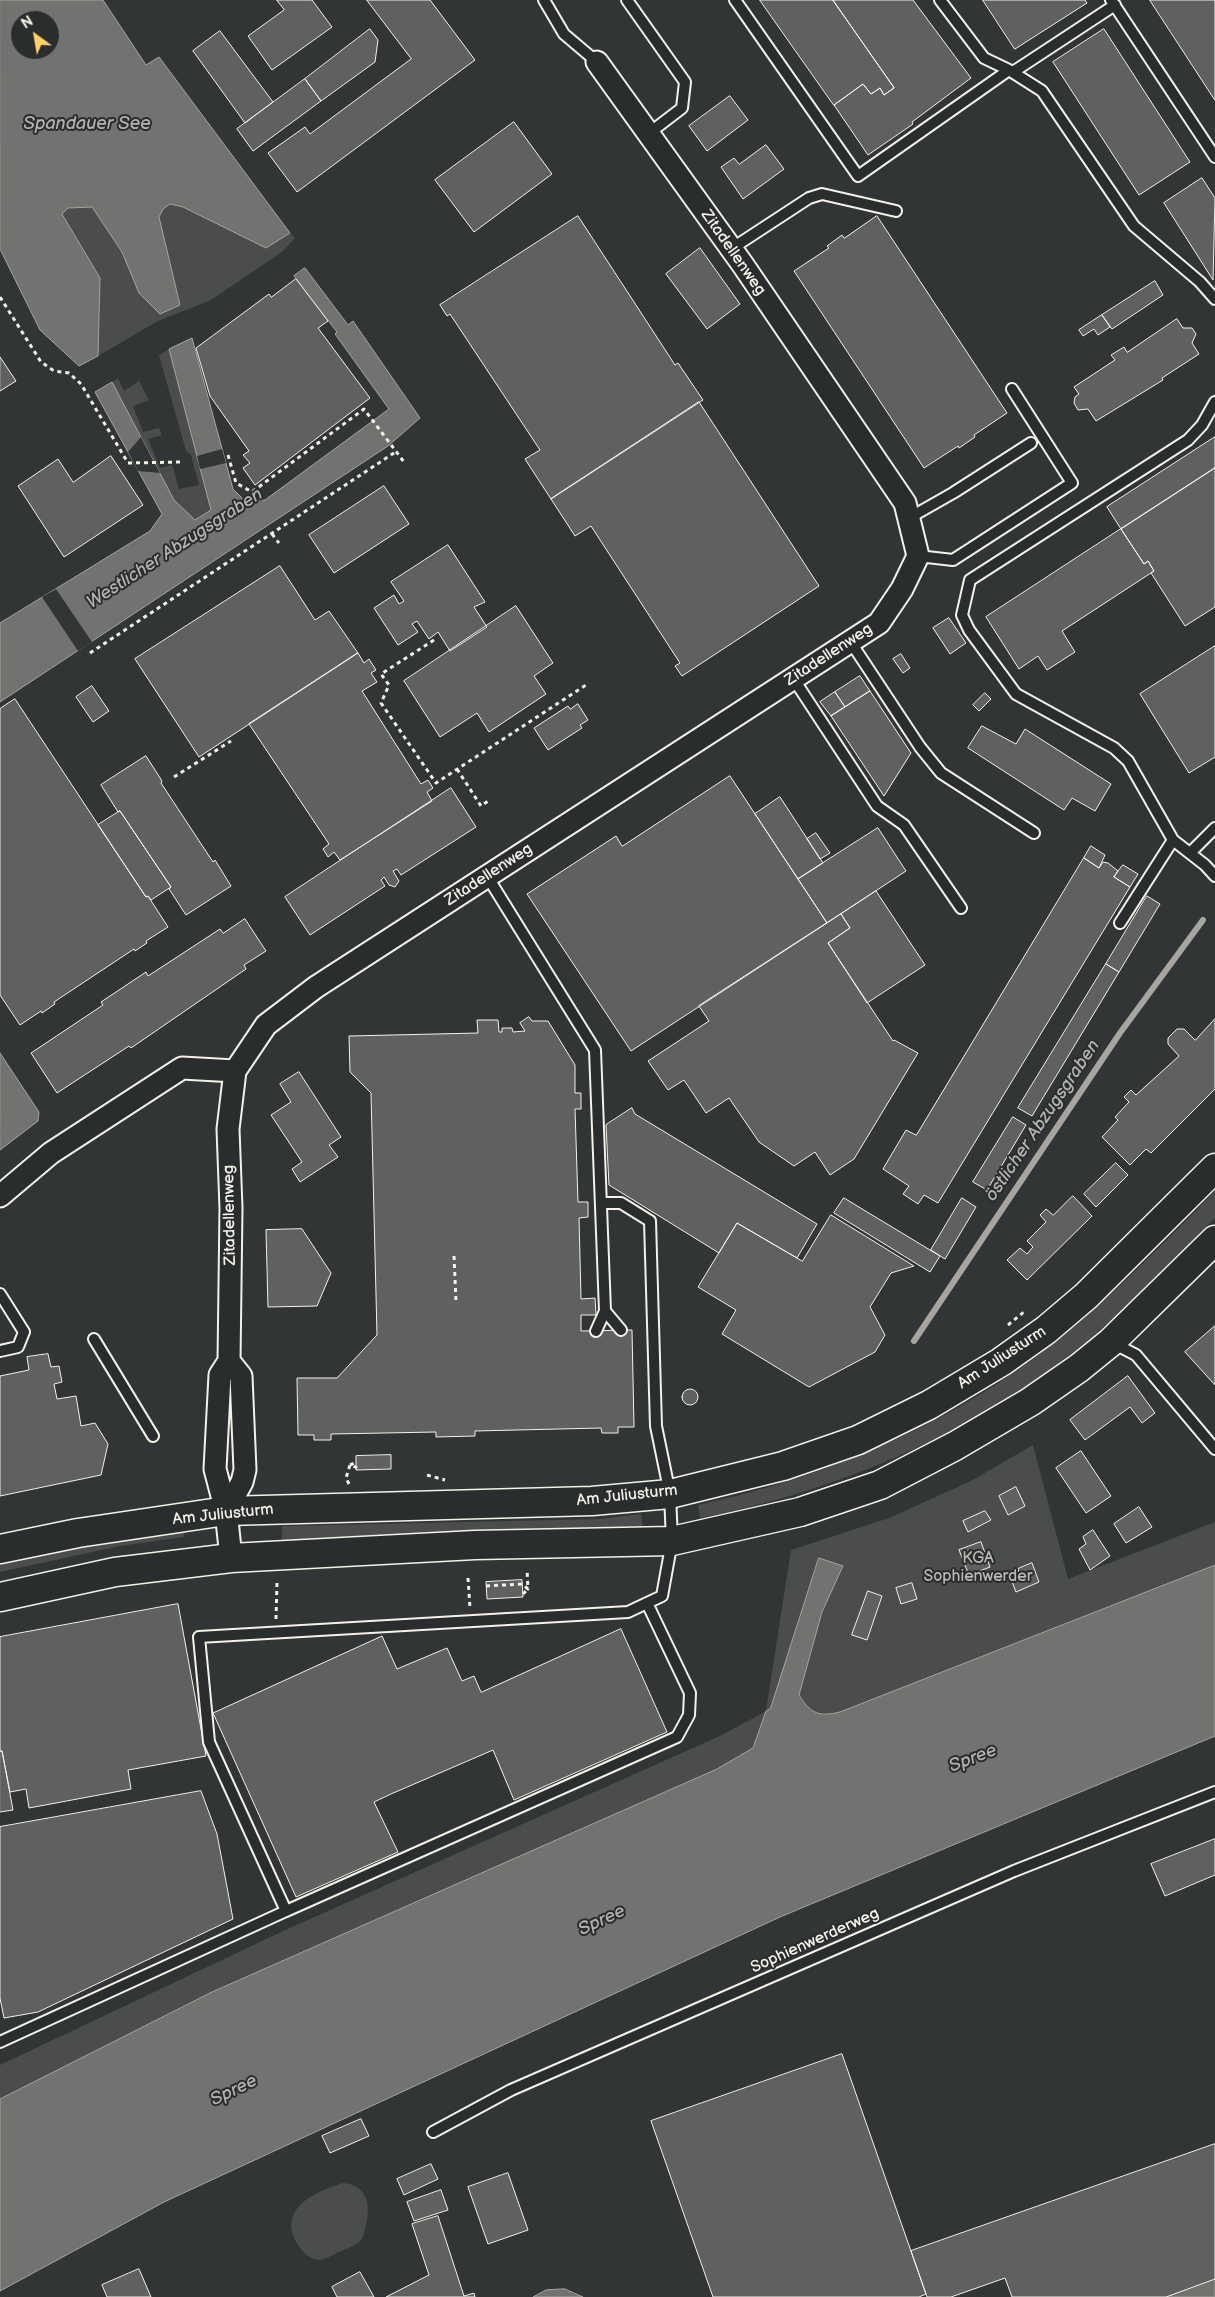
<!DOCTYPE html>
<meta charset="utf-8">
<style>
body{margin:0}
#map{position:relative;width:1215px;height:2297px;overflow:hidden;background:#323535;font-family:"Balsamiq Sans",sans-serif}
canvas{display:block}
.north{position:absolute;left:10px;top:10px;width:50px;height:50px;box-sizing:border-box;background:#2a2d2e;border:1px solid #7b7b78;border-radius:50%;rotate:328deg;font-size:14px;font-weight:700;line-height:20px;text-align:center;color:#f4f1e8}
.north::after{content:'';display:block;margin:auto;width:18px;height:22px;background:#ffd166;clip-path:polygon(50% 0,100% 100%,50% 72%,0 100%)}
</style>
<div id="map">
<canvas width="1215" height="2297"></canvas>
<div class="north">N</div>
</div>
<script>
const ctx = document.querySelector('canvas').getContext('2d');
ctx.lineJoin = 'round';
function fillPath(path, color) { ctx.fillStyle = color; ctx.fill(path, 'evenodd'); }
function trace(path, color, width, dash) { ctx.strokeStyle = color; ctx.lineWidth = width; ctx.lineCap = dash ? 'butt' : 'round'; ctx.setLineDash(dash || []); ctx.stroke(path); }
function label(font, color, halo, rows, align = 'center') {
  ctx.font = font + ' "Balsamiq Sans",sans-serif'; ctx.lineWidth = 4; ctx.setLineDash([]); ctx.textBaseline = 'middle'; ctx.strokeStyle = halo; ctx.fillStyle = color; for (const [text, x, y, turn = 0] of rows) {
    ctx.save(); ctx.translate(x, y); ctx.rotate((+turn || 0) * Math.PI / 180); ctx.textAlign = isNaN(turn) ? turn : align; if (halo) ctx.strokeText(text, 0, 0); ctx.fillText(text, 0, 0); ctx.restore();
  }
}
fillPath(new Path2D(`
 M170 204 183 207 266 248 290 233 295 238 282 252 211 300 158 321 98 356 100 278 62 213 68 208 91 206 122 252 139 293 160 314 180 304 159 217 163 209Z
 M169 349 211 510 195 520 174 501 112 382 118 378 124 391 139 381 149 400 133 406 143 432 159 428 162 435 148 439 160 468 172 465 179 489 199 485 191 455 186 451 159 355Z
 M1215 1191V1218C1173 1260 1132 1304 1086 1342 973 1433 842 1490 700 1518L698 1505C836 1475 968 1417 1076 1325 1125 1283 1170 1237 1215 1191Z
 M1033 1445 1068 1579 1215 1522V1565L840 1712C818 1717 812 1714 799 1695L822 1612 843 1566 819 1558 770 1709 766 1712 753 1748 717 1769 212 1992 0 2099V2065L281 1932 722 1735 766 1711 791 1550 889 1518 969 1482Z
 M641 1514 643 1527 282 1540V1526L600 1519Z
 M183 1529 184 1537 120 1546 0 1572V1561Z
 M343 2183C367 2185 371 2204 366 2225 365 2230 364 2238 359 2242 353 2247 342 2250 335 2254 328 2257 322 2262 314 2259 306 2256 299 2248 295 2240 280 2206 316 2192 343 2183Z`), '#4b4d4c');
const water = new Path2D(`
 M0 0H103L146 65 159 57 290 233 266 248 183 207 170 204 163 209 159 217 180 305 160 314 139 293 122 252 92 207 68 208 62 214 100 278 98 356 79 366 40 330 0 249ZM20 20H50V50H20Z
 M305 268 348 325 353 321 420 418 388 446 0 702V623L150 531 162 514 95 392 112 382 174 500 195 520 211 510 169 349 192 338 233 489 244 500H265L389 409 335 334 337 332 294 276Z
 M0 1053 39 1112 38 1121 0 1150Z
 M819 1558 843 1566 822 1612 799 1695C811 1714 819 1717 840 1712L1215 1565V1736L780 1917 164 2202 0 2291V2099L212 1992 717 1769 753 1748 766 1711 770 1709Z
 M1215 2279V2297H1166Z
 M565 2289 583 2297H533L546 2290Z`);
fillPath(water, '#727370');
trace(water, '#a6a5a0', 1);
fillPath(new Path2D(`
 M141 437 154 462 160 473 138 471 128 452Z
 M222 449 226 463 200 469 197 456Z
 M56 589 92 642 78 651 42 597Z`), '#323535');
trace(new Path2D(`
 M914 1341 1120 1033 1203 920`), '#a6a5a0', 6);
const building = new Path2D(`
 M277 0H312L332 27 272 70 248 36 284 10Z
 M367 0H430L475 60 297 192 268 153 305 127 310 134 411 59Z
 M760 0H833L894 88 884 95 880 88 871 94 863 84 834 105Z
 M833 0H913L971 78 912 122 913 124 868 155 834 105 863 84 871 94 880 88 884 95 894 88Z
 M983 0H1085L1087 3 1015 49Z
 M1150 0H1215V100Z
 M370 29 378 40 375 62 321 101 305 79Z
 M1104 29 1190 162 1139 195 1053 62Z
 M220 31 273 102 245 123 193 51Z
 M305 79 321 101 253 151 237 129Z
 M730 96 748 120 707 151 689 126Z
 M514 122 552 174 474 232 435 180Z
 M766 145 784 169 743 199 721 167 734 158 739 164Z
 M1202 178 1215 198 1213 280 1164 203Z
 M578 216 675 365 678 363 703 400 551 499 525 459 540 450 450 314 447 316 440 305Z
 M877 216 1007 413 974 435 975 437 959 448 958 446 924 468 794 271 829 248 827 246 842 235 844 238Z
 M700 248 740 304 707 329 666 274Z
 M296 279 328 321 318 328 370 398 255 485 243 468 250 463 243 455 249 451 210 396 196 348 269 294 271 297Z
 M1155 281 1163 295 1112 329 1102 315Z
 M1102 315 1110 327 1098 335 1094 329 1083 336 1079 330Z
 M1177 319 1183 328H1192L1196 334 1192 343 1199 354 1162 378 1163 380 1096 421 1088 409 1078 410 1074 403 1075 397 1079 394 1074 387 1115 360 1111 355 1124 347 1127 352Z
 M0 357 16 381 0 391Z
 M699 402 819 586 682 676 675 666 680 663 591 526 575 536 551 499Z
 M1215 437V468L1121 529 1107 507Z
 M111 456 143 505 64 557 18 486 58 459 73 482Z
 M1215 468V607L1185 626 1151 573 1154 571 1148 561 1144 564 1121 529Z
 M384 486 409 524 334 573 309 535Z
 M1121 529 1144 564 1148 561 1154 571 1062 631 1075 652 1047 670 1038 656 1019 669 986 617Z
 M448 545 485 602 474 607 487 627 450 651 438 632 429 639 417 621 412 624 418 632 398 645 374 608 394 595 399 604 404 601 391 582Z
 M280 566 315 620 329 611 358 653 199 757 135 659Z
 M516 606 553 663 534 676 546 694 489 732 477 713 440 737 404 681Z
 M949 618 966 643 950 654 933 628Z
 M1215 646V757L1189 773 1140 694Z
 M358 653 364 663 369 659 376 670 371 673 377 682 362 691 421 784 428 780 433 788 427 792 432 801 340 860 334 852 328 857 323 849 329 844 249 724Z
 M901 654 910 668 903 673 893 659Z
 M860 676 870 691 845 707 835 692Z
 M92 686 109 711 93 722 76 697Z
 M870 691 911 753 884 796 831 716Z
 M835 692 845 707 831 716 820 702Z
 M985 693 991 699 979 711 973 705Z
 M15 699 146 897 148 896 168 927 146 941 147 943 135 951 134 949 54 1002 55 1004 42 1013 41 1011 20 1025 0 995V709Z
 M578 704 588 720 580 725 582 728 548 750 534 728 568 706 570 709Z
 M982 726 1016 744 1025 729 1111 784 1095 811 1072 798 1064 810 968 748Z
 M146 756 162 781 161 783 213 862 215 860 231 886 186 915 169 889 171 887 120 811 118 812 101 785Z
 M730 776 827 923 631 1051 527 894 616 836 622 846Z
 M451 788 476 827 401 875 397 869 393 871 399 881 395 887 389 885 384 877 381 880 385 886 310 935 285 897Z
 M780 797 823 863 798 879 755 814Z
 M120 811 171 887 151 900 148 896 146 897 98 825Z
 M878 828 906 871 827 923 798 879Z
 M816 833 830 853 820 859 807 839Z
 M1091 846 1105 855 1099 868 1084 858Z
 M1084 858 1099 868 1103 862 1108 863 1118 871 1114 877 1130 887 938 1203 924 1195 918 1204 903 1194 909 1186 883 1169 906 1130 916 1135Z
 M1123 865 1138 874 1130 887 1114 877Z
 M876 891 925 965 867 1003 828 943 850 928 841 914Z
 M1147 896 1160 904 1119 972 1106 964Z
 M841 914 850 928 828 943 893 1041 894 1040 918 1053 854 1159 830 1175 815 1152 794 1166 759 1142 729 1098 706 1113 684 1080 668 1090 648 1061 709 1021 699 1006Z
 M245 919 266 951 244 965 246 969 131 1048 129 1046 57 1093 31 1053 103 1005 101 1002 146 972 148 976 220 929 223 933Z
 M1106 964 1119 972 1032 1116 1018 1108Z
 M529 1017 532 1021H548L575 1065V1093H581V1109H575L578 1202H588V1217L579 1218 581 1299 595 1298 596 1315H581V1331L632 1330 634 1427H618V1433H602L601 1428 475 1431V1436L436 1437V1432L331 1434V1440H314V1435H298L297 1378H337L377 1335 371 1093 350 1072 349 1036 478 1033 477 1020H498L499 1032H502V1028H512L513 1032 525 1031 520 1023Z
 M1215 1019V1089L1151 1153 1146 1149 1130 1165 1102 1137 1118 1120 1115 1117 1129 1102 1124 1097 1131 1090 1136 1095 1179 1056 1168 1044V1038L1177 1029H1184L1195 1040Z
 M299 1072 341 1137 329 1145 338 1157 300 1182 292 1169 302 1162 271 1115 291 1102 280 1084Z
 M632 1108 635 1114 817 1224 797 1258 737 1223 719 1253 609 1185 606 1125Z
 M1013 1117 1026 1125 987 1190 973 1182Z
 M1116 1163 1128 1175 1096 1207 1084 1194Z
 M1073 1196 1092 1216 1027 1280 1007 1260 1020 1248 1027 1254 1033 1247 1027 1241 1046 1222 1040 1215 1046 1209 1053 1215Z
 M844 1198 940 1256 930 1272 834 1213Z
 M962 1198 976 1207 945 1259 931 1250Z
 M831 1215 914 1266 891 1273 870 1307 885 1335 875 1352 809 1387 722 1334 736 1310 698 1287 737 1223 802 1261Z
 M302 1229 331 1273 317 1306 268 1307 266 1230Z
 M1215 1326V1385L1185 1352Z
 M48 1354 51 1367 59 1366 62 1382 54 1384 57 1399 76 1396 81 1426 95 1423 108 1444 101 1475 0 1496V1376L29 1370 27 1357Z
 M1128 1376 1155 1413 1142 1423 1130 1407 1085 1440 1070 1420Z
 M682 1397a8 8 0 1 1 16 0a8 8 0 1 1-16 0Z
 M1081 1451 1111 1496 1086 1513 1056 1468Z
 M391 1455V1469L356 1470V1456Z
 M1016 1487 1025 1506 1008 1515 999 1496Z
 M1139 1507 1152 1527 1126 1543 1114 1524Z
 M985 1511 991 1520 968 1532 963 1521Z
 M1093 1530 1110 1556 1090 1570 1079 1549 1086 1544 1083 1537Z
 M981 1542 990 1567 969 1575 959 1550Z
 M1032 1563 1039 1582 1016 1592 1011 1579 1020 1576 1018 1569Z
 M522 1580 523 1597 487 1599 486 1582Z
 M912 1583 917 1599 901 1604 896 1588Z
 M868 1591 882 1596 867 1640 852 1635Z
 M178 1604 206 1756 128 1770 131 1789 29 1808 26 1789 10 1792 2 1751H0V1637Z
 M621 1629 667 1732 514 1800 493 1750 391 1794 374 1802 398 1852 296 1897 213 1713 382 1636 397 1669 447 1648 462 1681 474 1676 481 1692Z
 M0 1751H2L13 1810 0 1812Z
 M201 1791 217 1834 233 1919 38 2012 4 2018 0 1998V1827Z
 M1215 1839V1875L1165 1896 1151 1864Z
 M842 2054 926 2294 919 2297H713L651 2121Z
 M361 2119 369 2136 330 2153 322 2136Z
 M1215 2144V2279L1166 2297H1012L1005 2278 951 2297H927L911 2251Z
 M431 2164 438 2179 404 2195 397 2179Z
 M508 2173 528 2230 488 2244 468 2187Z
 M441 2190 448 2210 414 2221 407 2202Z
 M438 2216 464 2296 474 2293 475 2297H386L429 2275 412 2224Z
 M139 2269 151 2297H107L102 2285Z
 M360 2272 374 2297H337L332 2287Z`);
fillPath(building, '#5f605f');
trace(building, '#f4f1e8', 1);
const service = new Path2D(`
 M544 0 564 34 597 62
 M627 0 685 82 682 108 648 134
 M735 0 858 176 1009 70
 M940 0 984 58 1009 70 1042 91 1134 226 1200 282 1215 299
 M1111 0 1215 157
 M1013 72 1115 5
 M731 249 809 198 822 194 896 211
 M1215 402 1202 425 1188 440 970 580 962 615 969 630 1016 694 1114 748 1128 761 1173 840 1205 865 1215 876
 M909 518 953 493 1031 443
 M918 556 953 560 1072 483 1012 389
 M850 641 920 747 941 773 1034 833
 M793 678 877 806 904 825 961 908
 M1190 853 1215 828
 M487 876 595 1050 605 1311
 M1120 923 1173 840
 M602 1203H621L650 1221 656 1426 670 1494 672 1541 662 1596 647 1603 690 1693 689 1715 677 1737 286 1911 209 1742 199 1637 628 1612 647 1603
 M0 1294 24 1332 18 1347 0 1351
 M596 1331 605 1311 621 1330
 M94 1339 153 1436
 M1113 1343 1136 1355 1215 1449
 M0 2042 286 1911
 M433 2132 511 2090 1014 1871 1215 1792`);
const minor = new Path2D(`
 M0 1196 51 1153 182 1068 235 1071
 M226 1511 242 1482 245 1470 241 1376 229 1361
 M231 1558 226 1511 215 1469 220 1375 229 1361 231 1208 228 1129 235 1071 266 1025 316 987 879 623 902 589 918 556 905 503 743 265 597 62`);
const secondary = new Path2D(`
 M0 1549 78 1533 226 1511 592 1501 670 1494 783 1466 858 1440 929 1405 1001 1362 1046 1330 1086 1296 1215 1168
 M0 1597 115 1572 231 1558 475 1545 672 1541 800 1512 880 1485 955 1446 1030 1402 1079 1368 1111 1342 1215 1240`);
trace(service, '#f4f1e8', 14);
trace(minor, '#f4f1e8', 25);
trace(secondary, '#f4f1e8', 31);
trace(new Path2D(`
 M0 297 41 362 54 371 69 373 81 384 128 463 182 462
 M228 455 236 483 252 492 364 409 404 462
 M272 534 279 543
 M434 640 381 674 389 685 381 703 436 783 589 683
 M90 653 397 451
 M457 769 481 806 488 801
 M174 777 231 741
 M454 1256 456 1302
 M1008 1325 1025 1311
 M350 1465 357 1462
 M427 1475 445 1480
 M349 1484 346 1478 350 1465 358 1468
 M468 1578 470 1608
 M486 1586 522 1584 528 1589 527 1569
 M523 1594 528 1589
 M276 1619 277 1582`), '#f4f1e8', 3, [4, 4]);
trace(service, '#2a2d2e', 10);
trace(minor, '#2a2d2e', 21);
trace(secondary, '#2a2d2e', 28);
label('16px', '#f4f1e8', '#2a2d2e', [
 ["Zitadellenweg",733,253,55],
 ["Zitadellenweg",829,655,-33],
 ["Zitadellenweg",489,875,-33],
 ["Zitadellenweg",230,1215,-91],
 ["Am Juliusturm",1002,1358,-33],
 ["Am Juliusturm",627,1496,-6],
 ["Am Juliusturm",223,1515,-6],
 ["Sophienwerderweg",815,1941,-24]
]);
label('16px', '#b9b8b1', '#2a2d2e', [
 ["KGA",978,1559],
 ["Sophienwerder",978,1577]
]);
label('italic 18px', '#b3b2ac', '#2a2d2e', [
 ["Spandauer See",87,124],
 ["Westlicher Abzugsgraben",175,549,-33],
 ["östlicher Abzugsgraben",1043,1121,-56],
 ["Spree",973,1759,-21],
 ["Spree",602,1921,-25],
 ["Spree",234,2091,-26]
]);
</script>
